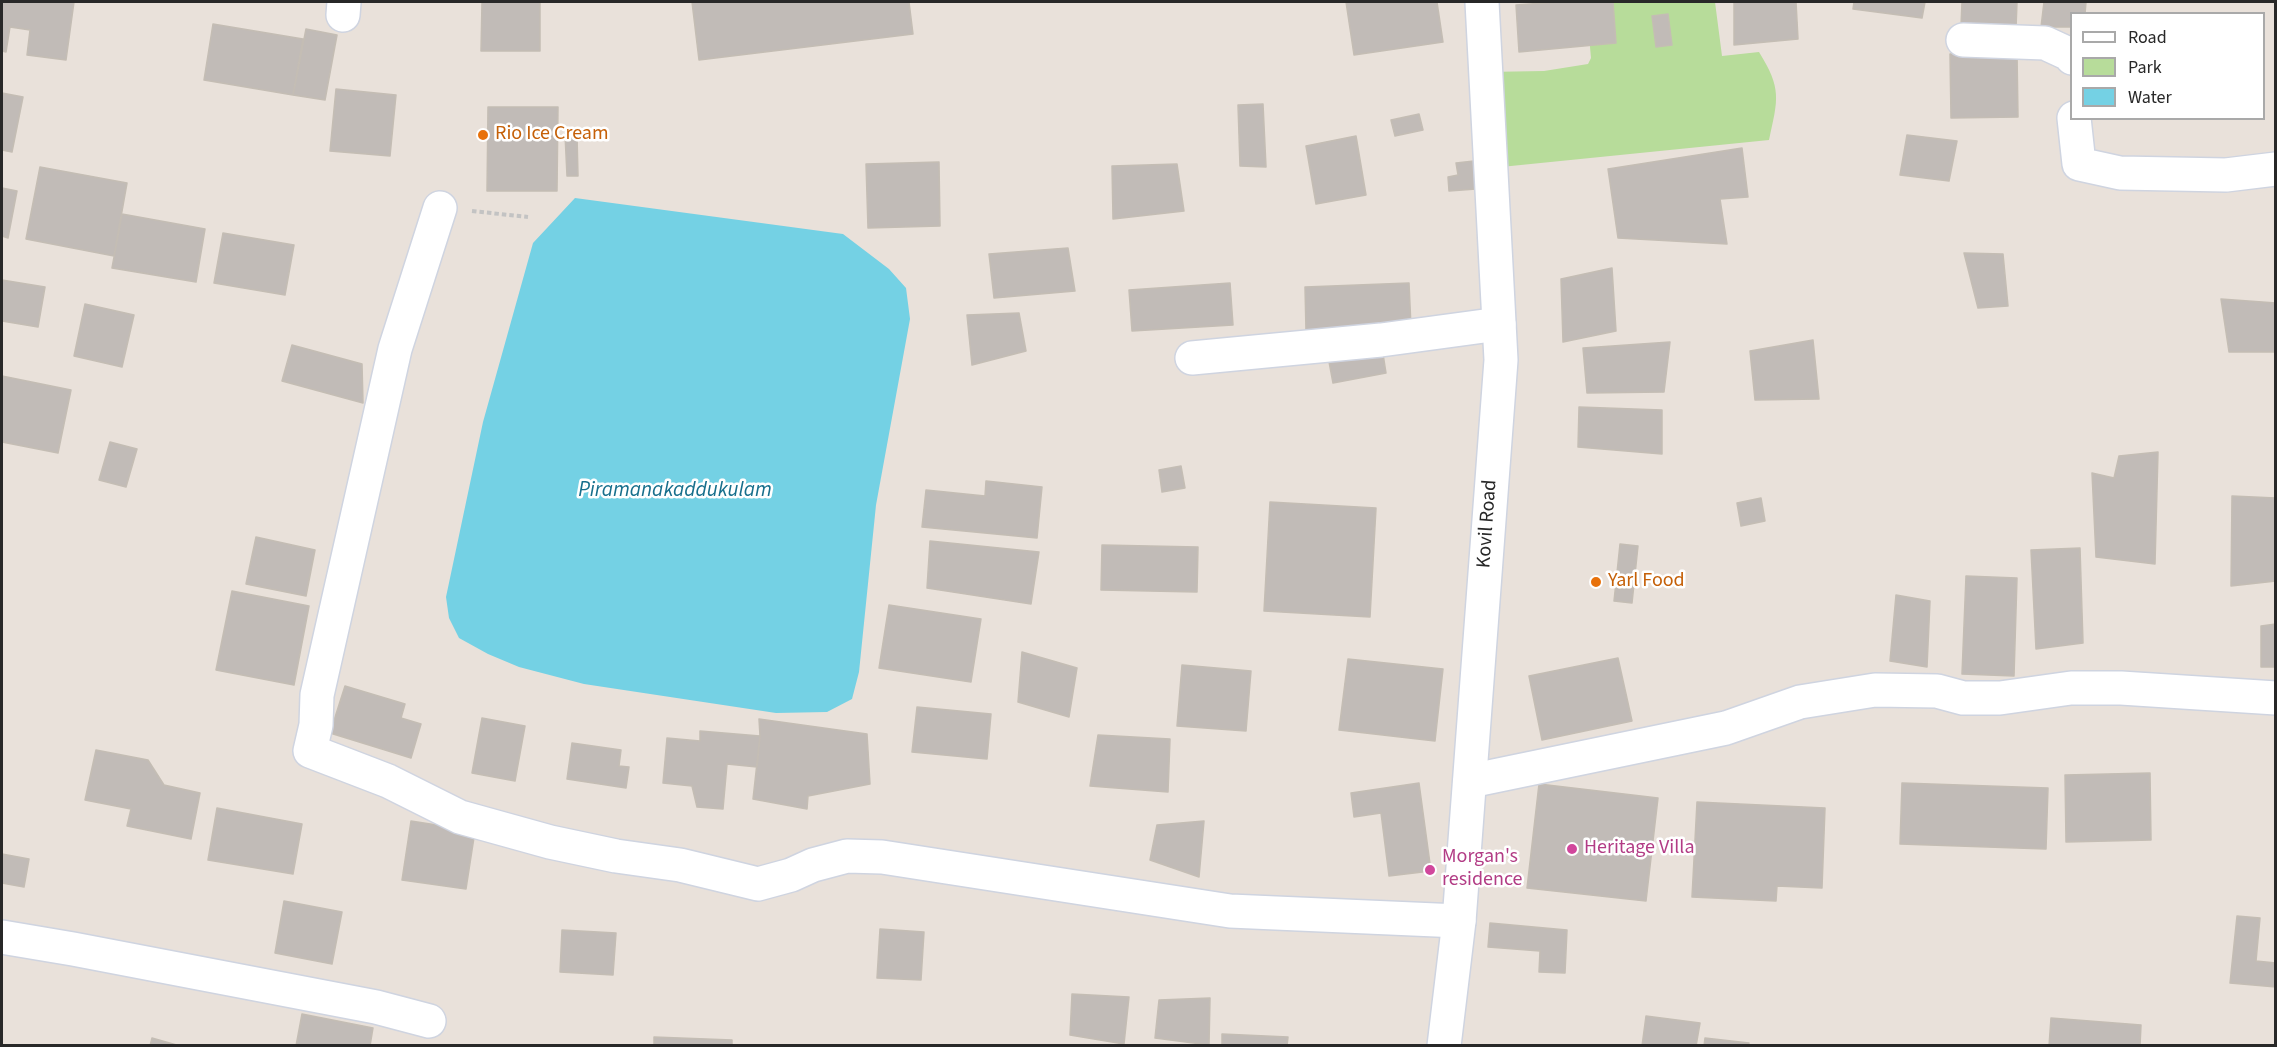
<!DOCTYPE html>
<style>
body{margin:0}
#map{position:relative;width:2277px;height:1047px;overflow:hidden;background:#e9e1da;font-family:"Source Sans 3",sans-serif}
canvas{display:block}
.frame{position:absolute;inset:0;border:3px solid #282828;pointer-events:none}
.legend{position:absolute;left:2070px;top:12px;width:195px;height:108px;box-sizing:border-box;background:#fff;border:2px solid #a9a9a9;margin:0;padding:8px 10px;list-style:none;font-size:18px;color:#282828}
.legend li{display:flex;align-items:center;gap:12px;height:30px}
.legend b{width:30px;border:2px solid #a9a9a9}
</style>
<div id="map">
<canvas width="2277" height="1047"></canvas>
<div class="frame"></div>
<ul class="legend">
<li><b style="height:8px;background:#fff"></b>Road</li>
<li><b style="height:16px;background:#b7dc9a"></b>Park</li>
<li><b style="height:16px;background:#74d1e4"></b>Water</li>
</ul>
</div>
<script>
const ctx = document.querySelector('canvas').getContext('2d');
ctx.lineJoin = 'round';
function fillPath(path, color) { ctx.fillStyle = color; ctx.fill(path, 'evenodd'); }
function trace(path, color, width, dash) { ctx.strokeStyle = color; ctx.lineWidth = width; ctx.lineCap = dash ? 'butt' : 'round'; ctx.setLineDash(dash || []); ctx.stroke(path); }
function label(font, color, halo, rows, align = 'center') {
  ctx.font = font + ' "Source Sans 3",sans-serif'; ctx.lineWidth = 5; ctx.setLineDash([]); ctx.textBaseline = 'middle'; ctx.strokeStyle = halo; ctx.fillStyle = color; for (const [text, x, y, turn = 0] of rows) {
    ctx.save(); ctx.translate(x, y); ctx.rotate((+turn || 0) * Math.PI / 180); ctx.textAlign = isNaN(turn) ? turn : align; if (halo) ctx.strokeText(text, 0, 0); ctx.fillText(text, 0, 0); ctx.restore();
  }
}
fillPath(new Path2D(`
 M1586 2H1715L1722 56 1759 52C1782 89 1778 99 1769 140L1491 168 1486 72 1544 71 1588 64 1591 58Z`), '#b7dc9a');
fillPath(new Path2D(`
 M575 198 843 234 889 269 906 288 910 319 876 505 859 672 852 699 827 712 776 713 584 684 519 667 488 654 459 638 449 618 446 597 483 422 533 243Z`), '#74d1e4');
const building = new Path2D(`
 M2 2H74L66 60 27 55 30 30 10 27 6 52 2 51Z
 M482 2H540V51H481Z
 M692 2H909L913 34 699 60Z
 M1346 2H1437L1443 42 1354 55Z
 M1557 2H1613L1616 43 1519 52 1516 5Z
 M1734 2H1796L1798 39 1734 45Z
 M1854 2H1925L1922 18 1853 9Z
 M1962 2H2017L2016 28 1961 26Z
 M2044 2H2086L2085 14H2072V27H2041Z
 M1668 14 1672 45 1656 47 1652 16Z
 M213 24 303 39 293 95 204 80Z
 M306 29 337 35 325 100 293 95Z
 M2017 53 2018 117 1951 118 1950 54Z
 M336 89 396 95 390 156 330 151Z
 M2 93 23 97 12 152 2 150Z
 M1263 104 1266 167 1240 166 1238 105Z
 M488 107H558L557 191H487Z
 M1419 114 1423 130 1395 136 1391 120Z
 M565 134 577 135 578 176H567Z
 M1907 135 1957 141 1949 181 1900 175Z
 M1356 136 1366 195 1316 204 1306 146Z
 M1742 148 1748 197 1720 199 1727 244 1618 238 1608 169Z
 M1474 161 1476 189 1449 191 1448 177 1458 175 1456 163Z
 M939 162 940 226 868 228 866 164Z
 M1177 164 1184 211 1113 219 1112 166Z
 M40 167 127 183 114 256 26 239Z
 M2 188 17 191 8 238 2 236Z
 M122 214 205 229 196 282 112 268Z
 M223 233 294 245 285 295 214 283Z
 M1068 248 1075 291 994 298 989 254Z
 M1964 253 2003 254 2008 306 1978 308Z
 M1612 268 1616 331 1563 342 1561 279Z
 M2 280 45 287 38 327 2 321Z
 M1230 283 1233 325 1132 331 1129 290Z
 M1409 283 1411 327 1306 331 1305 287Z
 M2221 299 2276 303V352H2229Z
 M85 304 134 315 122 367 74 356Z
 M1019 313 1026 351 972 365 967 315Z
 M1813 340 1819 399 1755 400 1750 351Z
 M1381 341 1386 373 1333 383 1327 351Z
 M1670 342 1664 392 1587 393 1583 348Z
 M292 345 362 364 363 403 282 381Z
 M2 376 71 390 58 453 2 442Z
 M1579 407 1662 410V454L1578 447Z
 M110 442 137 449 126 487 99 480Z
 M2158 452 2155 564 2096 557 2092 473 2114 478 2119 456Z
 M1181 466 1185 488 1162 492 1159 470Z
 M986 481 1042 487 1037 538 922 527 926 490 985 496Z
 M2232 496 2276 498V581L2231 586Z
 M1761 498 1765 521 1741 526 1737 503Z
 M1270 502 1376 508 1370 617 1264 611Z
 M256 537 315 550 306 596 246 584Z
 M930 541 1039 552 1031 604 927 588Z
 M1620 544 1638 546 1632 603 1614 601Z
 M1102 545 1198 547 1197 592 1101 590Z
 M2080 548 2083 643 2036 649 2031 550Z
 M1966 576 2017 578 2014 676 1962 674Z
 M232 591 309 606 294 685 216 670Z
 M1896 595 1930 601 1927 667 1890 661Z
 M889 605 981 619 971 682 879 668Z
 M2276 624V667H2261V626Z
 M1022 652 1077 668 1069 717 1018 702Z
 M1618 658 1632 721 1542 740 1529 676Z
 M1348 659 1443 669 1435 741 1339 730Z
 M1182 665 1251 671 1246 731 1177 726Z
 M345 686 405 704 401 718 421 724 411 758 330 733Z
 M917 707 991 714 987 759 912 752Z
 M482 718 525 726 515 781 472 773Z
 M759 719 867 734 870 784 808 796 807 809 753 799 760 736Z
 M700 731 760 736 757 767 727 764 723 809 697 807 692 786 663 783 667 738 700 741Z
 M1098 735 1170 739 1168 792 1090 786Z
 M572 743 621 750 619 766 629 767 626 788 567 779Z
 M96 750 148 760 164 785 200 793 191 839 127 826 131 809 85 800Z
 M2150 773 2151 840 2066 842 2065 775Z
 M1419 783 1431 871 1389 876 1381 813 1354 817 1351 793Z
 M1902 783 2048 788 2046 849 1900 844Z
 M1539 784 1658 798 1646 901 1527 888Z
 M1697 802 1825 808 1822 888 1777 886 1776 901 1692 897Z
 M217 808 302 824 293 874 208 860Z
 M411 821 475 831 466 889 402 880Z
 M1204 821 1199 877 1150 860 1157 825Z
 M2 854 29 859 24 887 2 883Z
 M284 901 342 912 332 964 275 953Z
 M2237 916 2260 918 2256 961 2276 963V987L2230 983Z
 M1490 923 1567 930 1565 973 1539 972 1540 951 1488 947Z
 M880 929 924 932 921 980 877 978Z
 M562 930 616 933 613 975 560 972Z
 M1072 994 1129 997 1124 1044 1070 1035Z
 M1210 998 1209 1045 1155 1038 1159 1000Z
 M302 1014 373 1028 370 1046H296Z
 M1646 1016 1700 1023 1696 1046H1642Z
 M2051 1018 2141 1025 2140 1046H2049Z
 M1222 1034 1288 1037 1287 1046H1222Z
 M654 1037 732 1040V1046H654Z
 M152 1038 180 1046H150Z
 M1705 1038 1749 1043 1748 1046H1704Z`);
fillPath(building, '#c1bbb7');
trace(building, '#c4bdb4', 1.5);
const street = new Path2D(`
 M343 15 344 2
 M1963 40 2045 43 2071 55 2072 58
 M2074 118 2079 164 2120 173 2226 175 2276 169
 M440 208 395 349 317 695 316 725 310 751 388 781 460 817 550 842 616 856 680 865 758 884 791 875 813 865 847 856 882 857 1230 911 1459 921
 M1192 358 1381 340 1499 324
 M1470 781 1726 728 1800 702 1875 690 1937 691 1963 698H2000L2071 688H2121L2276 698
 M2 937 73 949 376 1007 429 1021`);
const secondary = new Path2D(`
 M1444 1046 1459 921 1501 360 1482 2`);
trace(street, '#cfd4e0', 36);
trace(secondary, '#cfd4e0', 36);
trace(new Path2D(`
 M472 211 528 217`), '#c3c3c3', 4, [4.5, 3]);
trace(street, '#fff', 33);
trace(secondary, '#fff', 33);
for (const [x, y, r, color] of [
 [483,135,6,"#e8710a"],
 [1596,582,6,"#e8710a"],
 [1572,849,6,"#d1479c"],
 [1430,870,6,"#d1479c"]
]) { const dot = new Path2D(); dot.arc(x, y, r, 0, 2 * Math.PI); ctx.fillStyle = color; ctx.fill(dot); trace(dot, '#fff', 2); }
label('20px', '#c56008', '#fff', [
 ["Rio Ice Cream",495,135],
 ["Yarl Food",1608,582]
], 'left');
label('20px', '#282828', '#fff', [
 ["Kovil Road",1488,524,-86]
]);
label('20px', '#b23c85', '#fff', [
 ["Heritage Villa",1584,849],
 ["Morgan's",1442,858],
 ["residence",1442,881]
], 'left');
label('italic 21px', '#176f8c', '#fff', [
 ["Piramanakaddukulam",675,491]
]);
</script>
